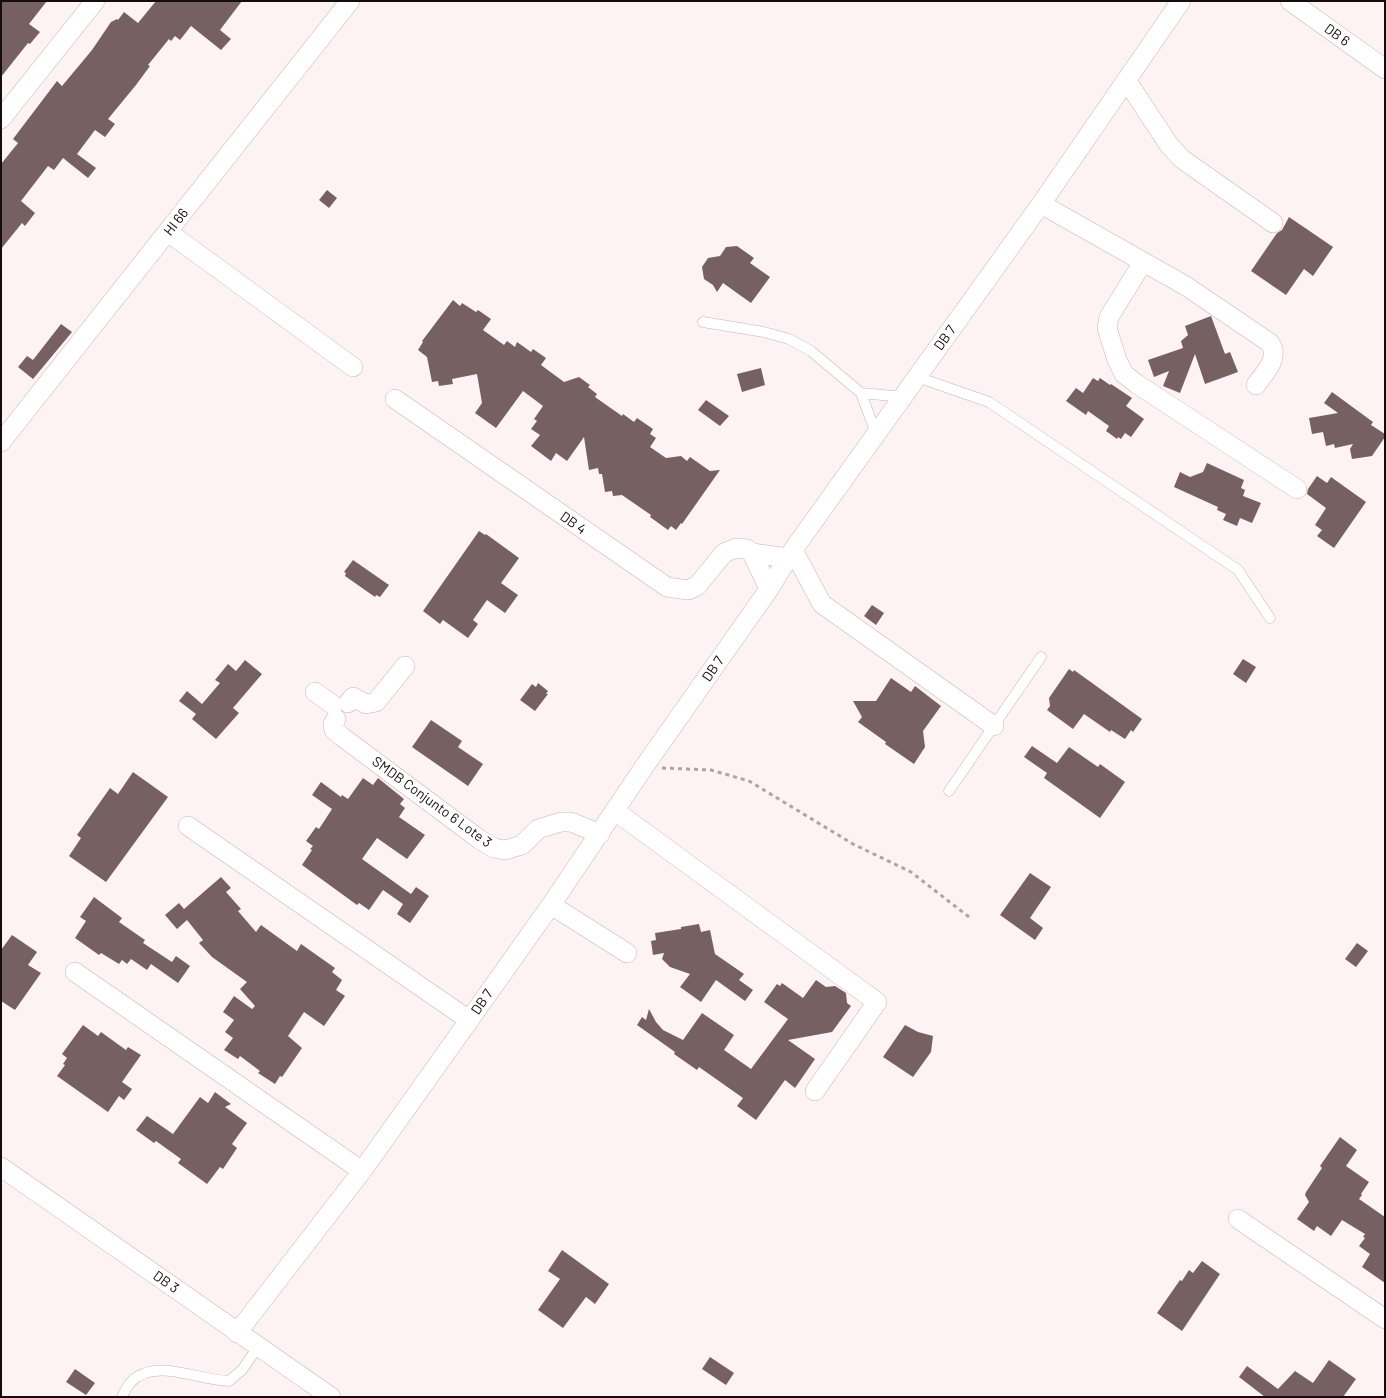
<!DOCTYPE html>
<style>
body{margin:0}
#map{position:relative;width:1386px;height:1398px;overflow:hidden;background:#fef3f4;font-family:Barlow,sans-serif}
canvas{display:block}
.frame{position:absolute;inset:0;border:2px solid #140c0d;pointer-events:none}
</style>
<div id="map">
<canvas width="1386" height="1398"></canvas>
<div class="frame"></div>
</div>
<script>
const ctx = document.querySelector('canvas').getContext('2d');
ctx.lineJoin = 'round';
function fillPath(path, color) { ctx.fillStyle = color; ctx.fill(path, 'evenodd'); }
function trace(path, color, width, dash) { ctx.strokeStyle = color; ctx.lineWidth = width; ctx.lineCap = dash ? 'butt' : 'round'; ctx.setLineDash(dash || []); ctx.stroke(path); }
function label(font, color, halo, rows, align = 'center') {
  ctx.font = font + ' Barlow,sans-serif'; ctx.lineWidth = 4; ctx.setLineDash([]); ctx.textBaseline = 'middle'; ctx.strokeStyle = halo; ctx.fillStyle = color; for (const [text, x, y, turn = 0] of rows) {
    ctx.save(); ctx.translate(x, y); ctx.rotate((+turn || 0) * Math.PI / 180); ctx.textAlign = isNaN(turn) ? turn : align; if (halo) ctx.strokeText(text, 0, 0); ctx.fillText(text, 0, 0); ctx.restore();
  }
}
fillPath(new Path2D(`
 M1 1H47L29 24 40 32 30 44 28 43 1 77Z
 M156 1H242L220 30 231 39 221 50 191 26 180 40 175 36 171 41 169 39 148 65 150 66 136 85 108 119 115 124 105 137 95 130 77 154 96 168 88 178 63 158 54 170 48 166 21 201 35 213 25 226 22 223 1 249V164L18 143 13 139 57 81 62 86 92 50 111 22 117 19 118 20 124 12 138 23Z
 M327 190 337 198 329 208 319 200Z
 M1289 217 1333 247 1313 276 1304 269 1286 295 1251 271 1277 233 1282 230Z
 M737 246 754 258 750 263 770 277 751 303 723 283 717 292 713 285 704 279 702 267 708 258 720 256 726 247Z
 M453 300 460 306 462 303 476 312 478 310 491 319 483 330 504 345 507 341 515 347 517 342 531 352 533 349 546 358 541 365 564 382 579 377 590 385 588 387 597 394 595 397 622 416 623 414 634 422 637 418 653 429 650 434 656 438 650 447 666 458 681 456 687 461 690 457 710 471 720 470 682 524 681 523 676 530 671 526 668 530 650 517 651 515 622 495 613 496 612 491 605 492 602 474H599L598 468 589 470 584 437 567 461 556 453 551 461 531 446 540 435 531 429 537 421 534 419 543 406 523 391 496 428 475 413 482 403 477 374 452 379 453 384 439 386 438 381 432 382 427 357 418 350 423 342 422 341Z
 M1211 316 1225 354 1230 352 1238 372 1205 384 1195 354 1180 393 1163 386 1169 371 1154 377 1148 360 1183 348 1181 341 1188 335 1185 326Z
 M61 324 72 332 33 379 18 367 27 356 33 360Z
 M761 368 765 385 742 392 737 374Z
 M1093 378 1098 381 1100 378 1110 385 1111 384 1132 398 1126 406 1144 419 1131 437 1125 433 1121 439 1118 437 1117 439 1106 431 1109 426 1088 411 1086 415 1066 401 1076 388 1083 393Z
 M1332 392 1373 422 1371 425 1385 434V437L1372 456 1352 459 1350 449 1353 444 1335 448 1334 444 1326 446 1323 432 1312 434 1309 418 1338 413 1324 403Z
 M706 400 729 416 720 426 698 410Z
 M1207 463 1244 480 1241 488 1245 490 1243 496 1261 503 1252 523 1240 518 1237 526 1223 520 1226 514 1217 510 1218 507 1174 487 1180 472 1190 477 1203 472Z
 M1317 476 1327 483 1331 477 1366 502 1334 548 1317 536 1322 530 1315 525 1326 508 1307 494 1308 489Z
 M479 531 485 535 486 534 519 558 501 583 518 595 505 613 487 600 473 620 478 624 468 638 443 620 440 624 423 611Z
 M353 560 389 585 380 597 376 595 375 597 345 576 346 573 344 572Z
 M872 605 884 613 876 625 864 616Z
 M1243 659 1256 667 1246 683 1233 674Z
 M245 660 262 674 233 708 239 713 216 739 192 719 196 714 179 701 187 691 202 704 220 683 215 680 228 664 236 671Z
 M1069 669 1073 672 1074 670 1142 719 1133 732 1131 730 1125 739 1111 730 1110 732 1084 714 1073 729 1047 710 1050 706 1049 698Z
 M891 678 911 692 915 686 941 706 923 731 925 747 914 764 885 744 886 742 858 722 862 717 853 701H876Z
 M538 683 548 691 546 694H548L535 711 520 700 532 684 536 687Z
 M431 720 462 741 458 747 483 764 468 786 412 747Z
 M1032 746 1057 763 1069 747 1098 767 1100 764 1125 782 1100 818 1044 778 1047 773 1024 757Z
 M133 772 168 797 106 882 69 856 81 838 77 835 110 788 118 794Z
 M363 778 373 785 378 778 404 799 400 804 405 808 399 817 425 835 407 859 377 838 362 859 411 894 416 887 429 896 410 923 397 914 403 904 383 890 369 910 359 903 357 905 302 865 312 850 310 849 313 846 306 841 316 827 319 829 332 809 312 795 321 782 341 797 342 795 348 799Z
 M1030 873 1051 887 1030 918 1043 928 1035 940 1000 915Z
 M221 877 231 888 226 892 241 909 238 911 256 932 261 925 297 951 301 944 335 968 332 972 342 980 336 990 345 996 324 1026 304 1012 288 1036 302 1048 282 1077 280 1076 275 1084 258 1073 260 1071 240 1056 238 1059 224 1050 233 1038 225 1032 234 1020 223 1012 234 996 252 1009 255 1006 240 989 247 982 212 957 199 943 203 940 187 920 177 929 165 915 179 903 184 909Z
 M94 897 122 918 119 922 145 940 143 943 172 962 176 956 190 966 178 983 151 964 147 970 131 959 127 964 122 960 119 964 101 953 99 955 75 938 86 921 80 917Z
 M699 924 701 932 710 930 715 954 744 974 739 980 753 990 745 1001 716 980 701 1002 680 987 690 974 670 967 662 959 664 953 653 955 651 941 656 940 655 933 681 929V927Z
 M12 935 37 952 28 965 41 973 15 1010 1 1001V950Z
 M1357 943 1368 951 1356 967 1345 959Z
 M816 980 826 987 835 986 846 993 847 1003 851 1006 832 1032 788 1040 815 1059 795 1088 785 1080 756 1120 737 1106 743 1098 699 1067 697 1070 674 1054 675 1052 637 1025 642 1017 646 1020 649 1009 656 1022 663 1030 683 1040 702 1013 734 1035 724 1050 751 1069 788 1019 764 1002 777 984 780 986 782 983 803 998Z
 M83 1025 98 1036 101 1032 126 1050 128 1047 141 1055 122 1082 132 1089 124 1100 119 1096 108 1112 57 1076 65 1065 63 1064 67 1058 62 1054Z
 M905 1025 918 1032 933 1036 931 1052 913 1077 883 1057Z
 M215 1092 231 1104 225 1107 247 1123 232 1144 237 1148 223 1169 220 1167 207 1184 178 1163 181 1159 156 1141 154 1143 136 1130 147 1116 173 1134 200 1097 208 1103Z
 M1340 1137 1357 1150 1346 1166 1369 1182 1361 1194 1362 1195 1359 1199 1385 1217V1283L1362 1267 1370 1254 1359 1246 1365 1238 1363 1237 1365 1234 1342 1220 1331 1236 1317 1226 1314 1231 1297 1219 1309 1202 1305 1195 1306 1192 1322 1168 1320 1166Z
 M562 1250 609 1284 595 1304 586 1297 563 1328 538 1310 560 1279 548 1271Z
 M1202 1261 1220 1274 1182 1331 1157 1313 1180 1280 1182 1281 1189 1270 1193 1273Z
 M710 1357 734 1373 726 1385 702 1369Z
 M1329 1360 1356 1379 1343 1397H1265L1239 1377 1247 1366 1278 1389 1295 1371 1313 1383Z
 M75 1369 95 1383 86 1395 66 1382Z`), '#766062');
const lane = new Path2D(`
 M703 322 764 332 789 339 811 351 861 393 876 434
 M917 377 989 402 1238 570 1270 618
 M861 393 903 397
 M949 791 1041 657
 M122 1397C124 1392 127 1387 130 1383 154 1356 199 1381 229 1381L242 1370 258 1347`);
const street = new Path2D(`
 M1290 1 1385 69
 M1127 81 1169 145 1182 159 1273 223
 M1 119 95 1
 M1041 204 1186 286 1270 343C1280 359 1265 372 1256 385
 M168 232 353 367
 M1143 262 1109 317 1107 328 1117 360 1124 374 1137 384 1297 489
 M395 399 667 587 688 590 697 586 724 553 736 548 747 549 752 553 788 558
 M1 442 350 1
 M793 550 822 604 994 726
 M752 553 769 589
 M315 692 333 705
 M348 703 353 697 366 704 376 702 405 666
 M336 719 333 724 334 730 341 736 479 839 494 848 505 850 522 845 538 829 561 822H571L600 834
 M615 811 877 1002 815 1091
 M188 826 469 1020
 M551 905 627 953
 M75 972 362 1171
 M1 1167 331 1397
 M1238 1219 1385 1319
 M237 1333 362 1171 551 905 644 767 769 589 793 550 1041 204 1181 1`);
trace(lane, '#cab2b4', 11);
trace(street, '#cab2b4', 20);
trace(new Path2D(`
 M662 768 711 770 749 781 853 844 911 872 969 917`), '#aea4a5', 3, [4, 4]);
trace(lane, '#fff', 10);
trace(street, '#fff', 19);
label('14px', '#140c0d', '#fff', [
 ["DB 6",1337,35,36],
 ["HI 66",176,222,-52],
 ["DB 7",945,338,-54],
 ["DB 4",573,523,35],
 ["DB 7",713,669,-55],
 ["SMDB Conjunto 6 Lote 3",432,802,36],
 ["DB 7",482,1002,-55],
 ["DB 3",166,1282,35]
]);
</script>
